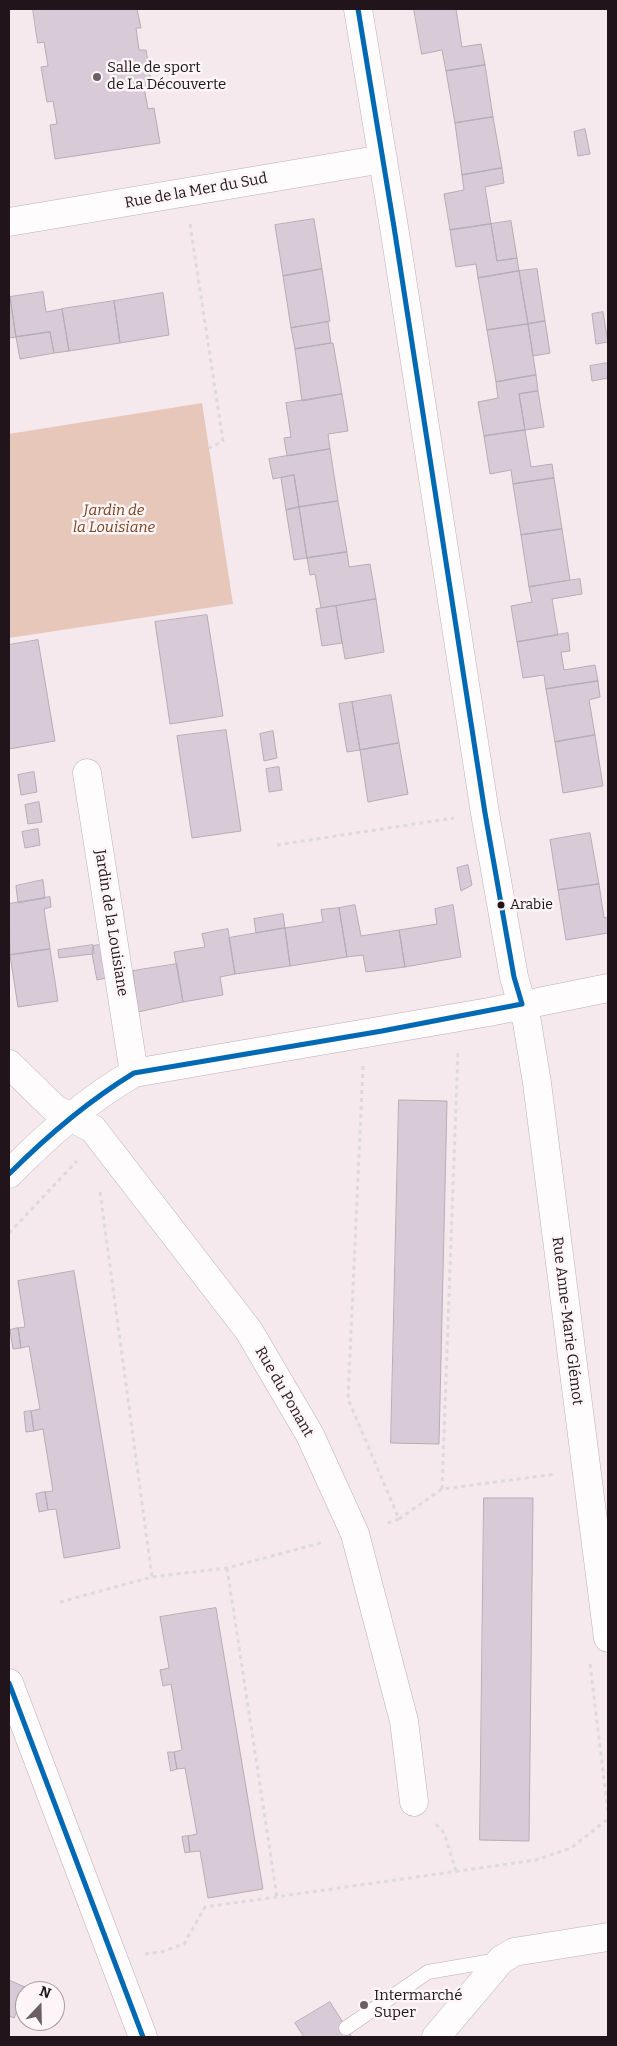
<!DOCTYPE html>
<meta charset="utf-8">
<style>
body{margin:0}
#map{position:relative;width:617px;height:2046px;overflow:hidden;background:#f5e9ee;font-family:Bitter,serif}
canvas{display:block}
.frame{position:absolute;inset:0;border:10px solid #21141a;pointer-events:none}
.north{position:absolute;left:15px;top:1981px;width:50px;height:50px;box-sizing:border-box;background:#fdf5f8;border:1px solid #a59b9f;border-radius:50%;rotate:21deg;font-size:14px;font-weight:700;line-height:20px;text-align:center;color:#21141a}
.north::after{content:'';display:block;margin:auto;width:18px;height:22px;background:#6b5f64;clip-path:polygon(50% 0,100% 100%,50% 72%,0 100%)}
</style>
<div id="map">
<canvas width="617" height="2046"></canvas>
<div class="frame"></div>
<div class="north">N</div>
</div>
<script>
const ctx = document.querySelector('canvas').getContext('2d');
ctx.lineJoin = 'round';
function fillPath(path, color) { ctx.fillStyle = color; ctx.fill(path, 'evenodd'); }
function trace(path, color, width, dash) { ctx.strokeStyle = color; ctx.lineWidth = width; ctx.lineCap = dash ? 'butt' : 'round'; ctx.setLineDash(dash || []); ctx.stroke(path); }
function label(font, color, halo, rows, align = 'center') {
  ctx.font = font + ' Bitter,serif'; ctx.lineWidth = 5; ctx.setLineDash([]); ctx.textBaseline = 'middle'; ctx.strokeStyle = halo; ctx.fillStyle = color; for (const [text, x, y, turn = 0] of rows) {
    ctx.save(); ctx.translate(x, y); ctx.rotate((+turn || 0) * Math.PI / 180); ctx.textAlign = isNaN(turn) ? turn : align; if (halo) ctx.strokeText(text, 0, 0); ctx.fillText(text, 0, 0); ctx.restore();
  }
}
fillPath(new Path2D(`
 M202 403 233 604 9 638V434Z`), '#e7c7b9');
const building = new Path2D(`
 M33 9H137L141 28H136L139 50H146L152 86 144 87 148 109 154 108 160 143 55 159 50 125 57 124 53 101 47 102 41 67 48 66 44 42 38 43Z
 M414 9H456L462 47 481 44 485 65 446 71 442 50 422 54Z
 M485 65 493 117 455 123 446 71Z
 M493 117 502 168 462 175 455 123Z
 M585 129 590 154 578 156 574 132Z
 M502 168 504 183 485 187 491 224 450 230 444 194 464 190 462 175Z
 M314 219 322 269 283 276 275 225Z
 M511 221 517 258 497 261 491 224Z
 M491 224 497 261 517 258 519 271 478 278 476 264 456 267 450 230Z
 M322 269 330 321 291 328 283 276Z
 M537 269 545 321 528 324 519 271Z
 M519 271 528 324 487 330 478 278Z
 M43 292 46 312 62 309 69 351 54 353 50 332 16 337 10 297Z
 M163 293 169 335 120 343 114 301Z
 M10 297 16 337 9 338V298Z
 M114 301 120 343 69 351 62 309Z
 M603 312 608 342 596 344 592 314Z
 M545 321 550 353 533 356 528 324Z
 M328 322 331 343 295 349 291 328Z
 M528 324 536 375 496 382 487 330Z
 M50 332 54 353 20 359 16 337Z
 M331 343H333L342 394 302 401 295 349Z
 M608 363V378L592 381 590 366Z
 M536 375 538 391 519 394 525 430 484 436 478 402 498 398 496 382Z
 M538 391 544 427 525 430 519 394Z
 M342 394 348 431 328 434 330 449 287 456 284 438 291 437 286 403Z
 M525 430 531 467 552 464 554 478 513 484 511 470 490 474 484 436Z
 M330 449 338 501 299 507 294 475 273 479 269 459Z
 M294 475 299 507 286 510 281 478Z
 M554 478 562 529 521 535 513 484Z
 M338 501 347 552 307 558 299 507Z
 M299 507 307 558 294 560 286 510Z
 M562 529 570 580 529 587 521 535Z
 M347 552 349 567 370 564 376 599 321 608 315 574 310 575 307 558Z
 M580 579 582 594 552 599 558 635 517 642 511 606 532 602 529 587Z
 M376 599 384 652 345 659 336 606Z
 M336 606 342 643 322 646 316 609Z
 M207 615 223 716 170 724 155 622Z
 M568 633 570 651 561 652 564 670 595 665 598 681 546 689 544 675 523 678 517 642Z
 M38 640 55 741 9 749V645Z
 M598 681 600 697 589 700 595 735 555 742 546 689Z
 M391 695 399 743 360 750 352 702Z
 M352 702 360 750 347 752 339 704Z
 M226 730 241 831 192 838 177 736Z
 M273 731 277 758 264 761 260 734Z
 M595 735 603 786 563 793 555 742Z
 M399 743 408 794 368 802 360 750Z
 M279 767 282 790 269 792 266 769Z
 M34 772 37 792 21 795 18 775Z
 M39 802 42 822 28 824 25 805Z
 M38 829 40 845 25 848 22 832Z
 M590 833 599 884 558 890 550 840Z
 M468 865 472 885 461 891 457 868Z
 M43 880 45 898 18 903 16 886Z
 M599 884 604 918 608 917V933L566 940 558 890Z
 M50 897 51 907 44 909 50 949 10 955 9 904Z
 M355 905 361 936 399 930 405 967 366 972 363 955 347 957 339 908Z
 M453 905 461 957 405 967 399 930 437 924 435 909Z
 M339 908 347 957 290 966 285 928 323 922 321 910Z
 M283 914 285 928 256 933 254 919Z
 M285 928 290 966 235 974 229 938Z
 M228 929 235 974 220 977 223 995 183 1002 174 952 205 947 202 934Z
 M106 944 111 977 97 980 92 954 93 946Z
 M93 945 94 953 92 954 59 958 58 950Z
 M50 949 58 1001 18 1007 10 955Z
 M177 964 183 1002 138 1012 133 971Z
 M399 1100 447 1101 439 1444 391 1443Z
 M74 1271 120 1548 64 1558 56 1509 48 1510 45 1492 53 1491 43 1429 34 1431 31 1411 40 1409 29 1346 21 1348 18 1328 25 1327 18 1281Z
 M18 1328 21 1348 13 1349 10 1330Z
 M31 1411 34 1431 26 1432 24 1412Z
 M45 1492 48 1510 39 1512 36 1494Z
 M484 1498H533L529 1841 480 1840Z
 M216 1608 263 1889 208 1898 200 1851 190 1852 188 1836 197 1834 185 1768 177 1769 174 1752 182 1750 171 1684 163 1686 160 1670 169 1668 160 1617Z
 M168 1752H174L177 1769 171 1771Z
 M188 1836 190 1852 185 1853 182 1837Z
 M9 1980 27 1988 14 2018 9 2016Z
 M330 2002 352 2037H304L295 2023Z`);
fillPath(building, '#d8cbd7');
trace(building, '#b6acb5', 1);
const service = new Path2D(`
 M346 2028 428 1972 498 1960`);
const minor = new Path2D(`
 M358 9 394 227 485 813 514 977 527 1022 537 1083 608 1638
 M9 222 383 159
 M87 773 134 1073
 M9 1064 55 1109 93 1129 249 1331 310 1435 355 1534 404 1721 414 1802
 M9 1174C46 1136 87 1100 134 1073L489 1012 608 988
 M9 1683 143 2037
 M436 2037 501 1960 514 1952 608 1937`);
trace(service, '#bbafb4', 15);
trace(minor, '#bbafb4', 29);
trace(new Path2D(`
 M190 224 223 441 209 448
 M277 845 454 818
 M363 1066 348 1399 399 1519 385 1524
 M100 1192 152 1577
 M9 1233 77 1161
 M442 1489 458 1050
 M399 1519 442 1489 556 1474
 M227 1568 277 1897
 M60 1602 152 1577 227 1568 324 1542
 M590 1664 608 1812
 M436 1824 444 1833 456 1871
 M145 1954 161 1952 184 1944 205 1907 536 1860 571 1848 608 1819`), '#dddadb', 3, [4, 4]);
trace(service, '#fefcfc', 14);
trace(minor, '#fefcfc', 28);
trace(new Path2D(`
 M358 9 394 227 485 813 514 977 522 1004
 M9 1174C47 1136 88 1101 134 1073L382 1031 522 1004
 M9 1683 143 2037`), '#0069b4', 5);
for (const [x, y, r, color] of [
 [97,77,5,"#6b5f64"],
 [501,905,4.5,"#21141a"],
 [364,2005,5,"#6b5f64"]
]) { const dot = new Path2D(); dot.arc(x, y, r, 0, 2 * Math.PI); ctx.fillStyle = color; ctx.fill(dot); trace(dot, '#fdf5f8', 2); }
label('14px', '#21141a', '#fdf5f8', [
 ["Arabie",510,905]
], 'left');
label('15px', '#21141a', '#fdf5f8', [
 ["Salle de sport",107,68],
 ["de La Découverte",107,85],
 ["Intermarché",374,1996],
 ["Super",374,2013]
], 'left');
label('15px', '#21141a', '#fdf5f8', [
 ["Rue de la Mer du Sud",196,191,-10],
 ["Jardin de la Louisiane",111,923,81],
 ["Rue Anne-Marie Glémot",567,1321,83],
 ["Rue du Ponant",284,1392,60]
]);
label('italic 15px', '#7c431a', '#fdf5f8', [
 ["Jardin de",114,511],
 ["la Louisiane",114,528]
]);
</script>
